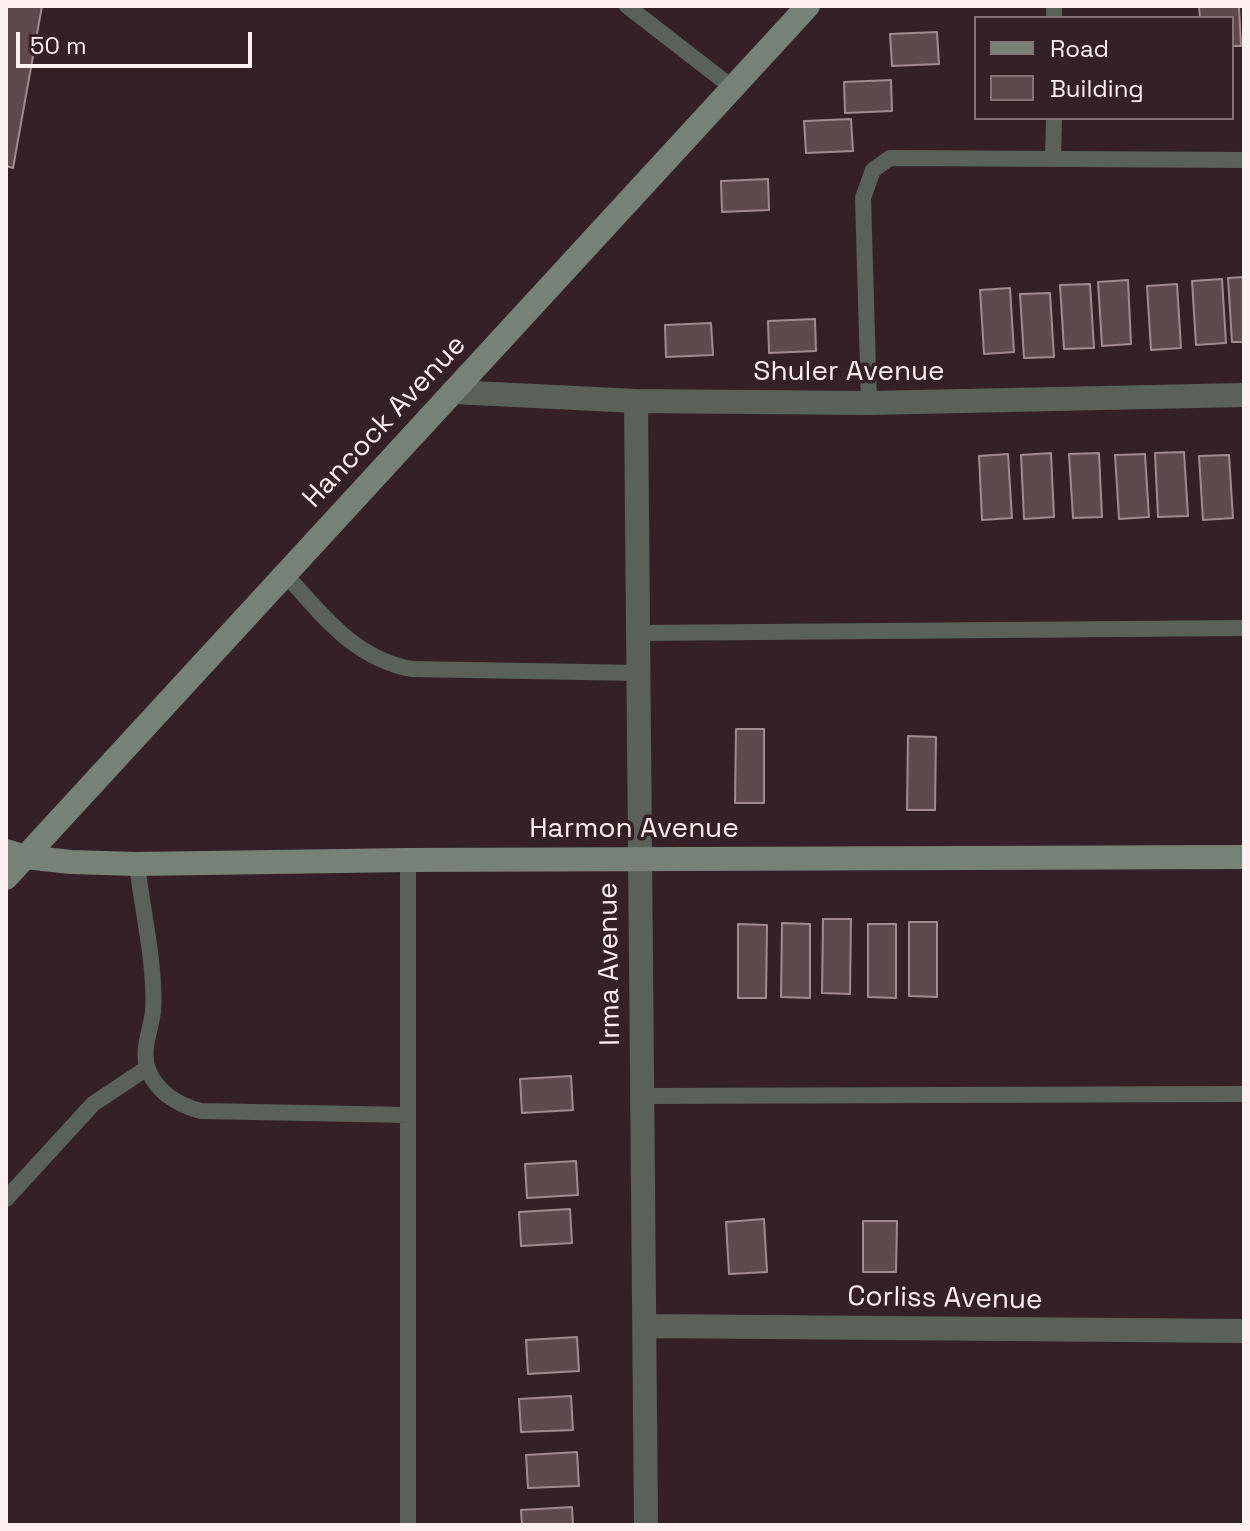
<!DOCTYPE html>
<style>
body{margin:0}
#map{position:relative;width:1250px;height:1531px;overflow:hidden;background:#342026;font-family:"Space Grotesk",sans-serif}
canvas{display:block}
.frame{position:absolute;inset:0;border:8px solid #feeff3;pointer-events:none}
.legend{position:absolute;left:974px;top:16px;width:260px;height:104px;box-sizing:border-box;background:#342026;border:2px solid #857378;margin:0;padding:10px 14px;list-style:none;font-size:24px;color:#feeff3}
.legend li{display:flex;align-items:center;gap:16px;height:40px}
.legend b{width:40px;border:2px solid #857378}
.scale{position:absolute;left:16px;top:32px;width:236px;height:36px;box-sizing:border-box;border:4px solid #feeff3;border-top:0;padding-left:10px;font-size:24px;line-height:28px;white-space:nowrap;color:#feeff3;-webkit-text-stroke:6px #342026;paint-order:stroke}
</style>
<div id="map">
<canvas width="1250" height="1531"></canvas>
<div class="frame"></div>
<ul class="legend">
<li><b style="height:10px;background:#778277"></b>Road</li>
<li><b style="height:22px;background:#5f494f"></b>Building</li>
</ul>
<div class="scale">50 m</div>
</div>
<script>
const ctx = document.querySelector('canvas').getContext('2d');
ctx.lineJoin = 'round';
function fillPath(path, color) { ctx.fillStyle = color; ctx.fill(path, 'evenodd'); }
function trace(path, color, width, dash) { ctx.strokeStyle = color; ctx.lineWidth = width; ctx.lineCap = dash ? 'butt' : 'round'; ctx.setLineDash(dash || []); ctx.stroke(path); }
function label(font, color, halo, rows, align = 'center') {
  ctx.font = font + ' "Space Grotesk",sans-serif'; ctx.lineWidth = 7; ctx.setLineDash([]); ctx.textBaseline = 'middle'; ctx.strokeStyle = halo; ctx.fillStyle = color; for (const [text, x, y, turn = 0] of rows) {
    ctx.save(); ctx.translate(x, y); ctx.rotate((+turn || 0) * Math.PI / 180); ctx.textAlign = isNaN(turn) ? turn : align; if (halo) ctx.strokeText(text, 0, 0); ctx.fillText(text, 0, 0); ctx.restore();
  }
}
const building = new Path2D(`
 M6 6H42L13 168 6 166Z
 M1199 6H1239L1241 46H1232V18H1200Z
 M937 32 939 64 892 66 890 34Z
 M891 80 892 111 845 113 844 82Z
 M851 119 853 151 806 153 804 121Z
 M768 179 769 210 722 212 721 181Z
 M1244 277V342H1232L1228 278Z
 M1222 279 1226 343 1196 345 1192 281Z
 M1128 280 1131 344 1102 346 1098 282Z
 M1090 284 1094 348 1064 349 1060 285Z
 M1177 284 1181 348 1151 350 1147 286Z
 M1010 288 1014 352 984 354 980 290Z
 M1050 293 1054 357 1024 358 1020 294Z
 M815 319 816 351 769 353 768 321Z
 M711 323 713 355 666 357 665 325Z
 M1184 452 1188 516 1158 517 1155 453Z
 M1051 453 1054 517 1024 519 1021 455Z
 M1099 453 1102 517 1073 518 1069 454Z
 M1008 454 1012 518 982 520 979 456Z
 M1145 454 1149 517 1119 519 1115 455Z
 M1229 455 1233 518 1203 520 1199 456Z
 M736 729H764V803H735Z
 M908 736 936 737 935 810H907Z
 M823 919H851L850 994 822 993Z
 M909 922H937V997L909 996Z
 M782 923 810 924V998L781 997Z
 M738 924 767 925 766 998H738Z
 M868 924H896V998L868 997Z
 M571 1076 573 1110 522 1113 520 1079Z
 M576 1161 578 1195 527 1198 525 1164Z
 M570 1209 572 1243 521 1246 519 1212Z
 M764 1219 767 1272 729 1274 726 1222Z
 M863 1221H897L896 1272H863Z
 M577 1337 579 1371 528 1374 526 1340Z
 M571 1396 573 1430 521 1432 519 1399Z
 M577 1452 579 1486 528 1488 526 1455Z
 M572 1507 573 1525H522L521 1510Z`);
fillPath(building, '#5f494f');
trace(building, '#a38991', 2);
trace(new Path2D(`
 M627 6 733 88
 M1054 6V18
 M1053 159 1054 118
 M869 403 863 198 873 170 890 158 1244 160
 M286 575C322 615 355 659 412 669L640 673
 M639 633 1244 628
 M408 860V1525
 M137 864C142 909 156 967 153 1011 151 1031 140 1052 149 1072 159 1094 178 1105 201 1111L408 1115
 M642 1096 1244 1094
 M6 1199 93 1104 147 1068`), '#5a615a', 16);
trace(new Path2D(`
 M453 392 636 401 869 403 1244 395
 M636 401 646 1525
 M645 1326 1244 1331`), '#5a615a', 24);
trace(new Path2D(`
 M6 851 25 857 71 862 137 864 408 860 1244 857
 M6 878 808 6`), '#778277', 24);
label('28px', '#feeff3', '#342026', [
 ["Shuler Avenue",849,372],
 ["Hancock Avenue",385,422,-47],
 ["Harmon Avenue",634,829],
 ["Irma Avenue",610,964,-91],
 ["Corliss Avenue",945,1299,1]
]);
</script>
